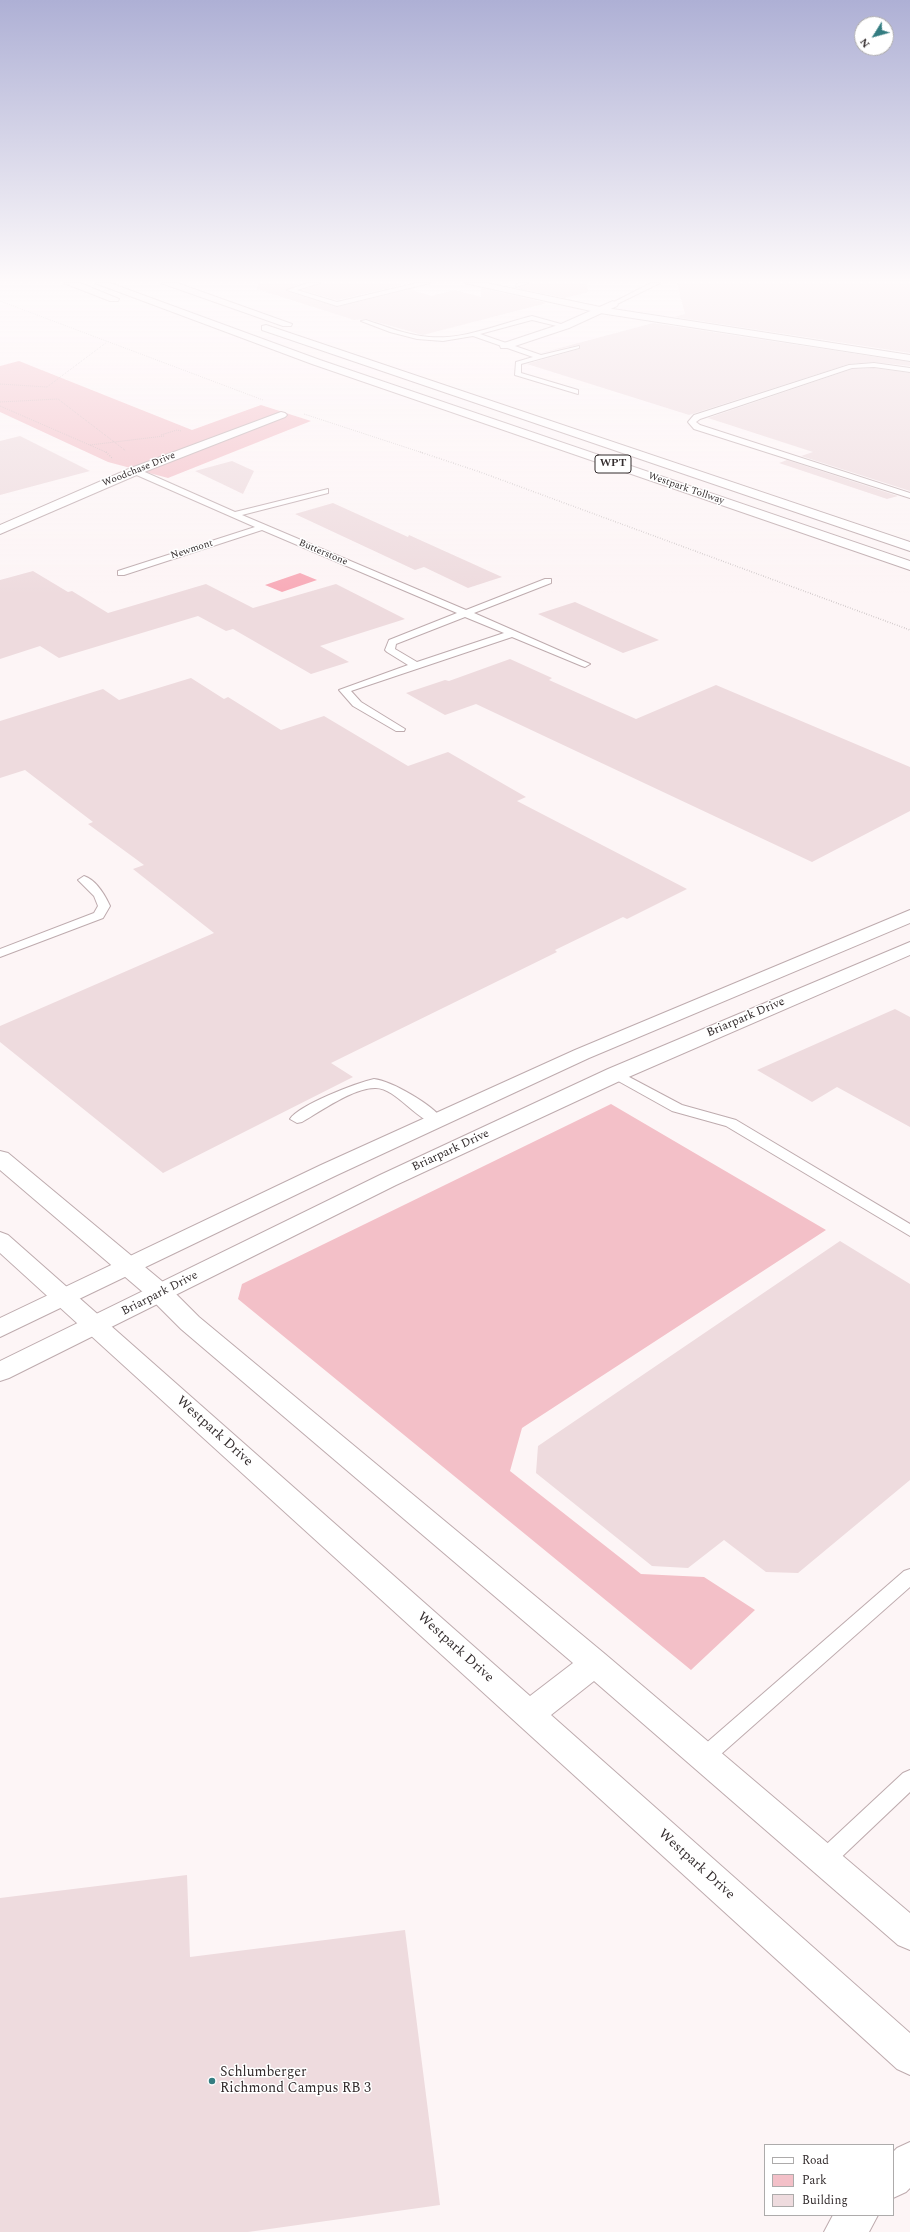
<!DOCTYPE html>
<style>
body{margin:0}
#map{position:relative;width:910px;height:2232px;overflow:hidden;background:#fdf5f6;font-family:Spectral,serif}
canvas{display:block}
.legend{position:absolute;left:764px;top:2144px;width:130px;height:72px;box-sizing:border-box;background:#fff;border:1px solid #adabab;margin:0;padding:5px 7px;list-style:none;font-size:12px;color:#332c2d}
.legend li{display:flex;align-items:center;gap:8px;height:20px}
.legend b{width:20px;border:1px solid #adabab}
.north{position:absolute;left:854px;top:16px;width:40px;height:40px;box-sizing:border-box;background:#fff;border:1px solid #adabab;border-radius:50%;rotate:233deg;font-size:11px;font-weight:700;line-height:16px;text-align:center;color:#332c2d}
.north::after{content:'';display:block;margin:auto;width:14px;height:18px;background:#347d81;clip-path:polygon(50% 0,100% 100%,50% 72%,0 100%)}
</style>
<div id="map">
<canvas width="910" height="2232"></canvas>
<ul class="legend">
<li><b style="height:5px;background:#fff"></b>Road</li>
<li><b style="height:11px;background:#f3c0c8"></b>Park</li>
<li><b style="height:11px;background:#eedbde"></b>Building</li>
</ul>
<div class="north">N</div>
</div>
<script>
const ctx = document.querySelector('canvas').getContext('2d');
ctx.lineJoin = 'round';
function fillPath(path, color) { ctx.fillStyle = color; ctx.fill(path, 'evenodd'); }
function trace(path, color, width, dash) { ctx.strokeStyle = color; ctx.lineWidth = width; ctx.lineCap = dash ? 'butt' : 'round'; ctx.setLineDash(dash || []); ctx.stroke(path); }
function label(font, color, halo, rows, align = 'center') {
  ctx.font = font + ' Spectral,serif'; ctx.lineWidth = 3; ctx.setLineDash([]); ctx.textBaseline = 'middle'; ctx.strokeStyle = halo; ctx.fillStyle = color; for (const [text, x, y, turn = 0] of rows) {
    ctx.save(); ctx.translate(x, y); ctx.rotate((+turn || 0) * Math.PI / 180); ctx.textAlign = isNaN(turn) ? turn : align; if (halo) ctx.strokeText(text, 0, 0); ctx.fillText(text, 0, 0); ctx.restore();
  }
}
fillPath(new Path2D(`
 M19 361 192 430 261 405 311 421 168 478 108 462 0 412V366Z
 M611 1104 826 1230 522 1428 510 1471 641 1574 704 1577 755 1610 691 1670 238 1299 242 1284Z`), '#f3c0c8');
fillPath(new Path2D(`
 M300 573 317 580 282 592 265 585Z`), '#f8abb8');
fillPath(new Path2D(`
 M258 283H302L286 291 337 307 410 289 431 296 455 290 481 297V288L547 303 423 335 366 319 354 320 257 289Z
 M321 283H400L401 285 337 300 302 290Z
 M529 283H587L588 292 565 298 517 288Z
 M677 283H910V353L674 317 685 314Z
 M653 323 910 362V366L874 362 849 364 689 415 527 364 579 349 580 346 579 345 541 353Z
 M874 368 910 373V491L801 456 813 452 708 418 852 369Z
 M20 436 90 471 0 495V441Z
 M787 460 898 496 887 499 779 463Z
 M232 461 254 471 243 494 195 471Z
 M333 503 408 537 409 535 502 577 468 588 424 567 415 570 295 514Z
 M33 571 68 592 72 591 108 613 206 584 253 608 336 584 405 619 320 646 349 662 311 674 233 629 226 631 198 616 59 658 40 646 0 659V580Z
 M575 602 659 640 623 653 538 614Z
 M510 659 552 678 549 680 636 719 716 685 910 767V811L812 862 476 704 445 715 406 693 445 680 449 681Z
 M191 678 224 699 228 697 281 730 324 716 408 766 448 752 526 797 517 801 687 889 627 919 623 917 555 950 557 952 331 1063 353 1077 163 1173 0 1042V1026L214 933 133 869 144 865 88 824 93 822 25 770 0 778V721L103 689 119 700Z
 M895 1009 910 1017V1127L837 1087 812 1102 757 1070Z
 M840 1241 910 1284V1480L798 1573 766 1572 724 1540 688 1568 652 1566 536 1473 538 1446Z
 M187 1875 190 1957 405 1930 440 2205 248 2232H0V1898Z`), '#eedbde');
const service = new Path2D(`
 M308 283H320L297 290 337 302 417 283H430L337 306 287 290Z
 M519 283H528L516 287V285Z
 M651 283H660L615 305 610 304Z
 M532 316 568 326 565 328 532 320 480 334 541 355 579 346V348L521 364V373L578 390V394L515 375 516 362 533 357 473 336 443 341 417 339 390 332 361 321 366 320C387 327 407 335 429 337 464 340 499 324 532 316Z
 M874 363 910 368V372L874 367 852 368 700 419 696 422 700 425 910 493V498L694 429 688 422 694 415 849 365Z
 M132 469H138L235 512 328 489V493L242 515 466 610 545 579H551V583L474 613 590 664 585 667 582 666 512 637 351 691 361 702 405 729 404 731H396L353 706 339 690 408 665 387 652 385 650 389 640 457 613 262 530 124 575H118V571L255 527 132 473ZM465 617 504 633 417 662 395 649 396 644Z
 M84 876C96 880 105 895 110 906L103 918 0 957V949L94 913 98 906 94 896 78 880Z
 M616 1070 682 1105 736 1120 910 1224V1236L726 1126 672 1111 611 1077 609 1074Z
 M374 1079C392 1081 433 1105 443 1120L441 1123C421 1128 397 1087 375 1088 353 1088 321 1111 302 1122L297 1123 290 1119C299 1105 356 1083 374 1079Z
 M910 1569V1587L711 1763 704 1766 697 1763 694 1757 697 1751 904 1571Z
 M910 1770V1792L831 1867 824 1869 817 1867 813 1860 817 1853 903 1773Z`);
const minor = new Path2D(`
 M613 301 618 304 617 306 569 328 509 348H501L500 346 501 344 561 324Z
 M281 412 285 413 287 415 285 417 139 474 0 534V525L131 468Z
 M910 2142V2188L906 2192 893 2198V2152L897 2148Z
 M833 2215H878L869 2232H824Z`);
const tertiary = new Path2D(`
 M910 910V923L589 1058 337 1175 0 1337V1318L321 1165 575 1050Z
 M910 942V955L624 1079 396 1185 9 1378 0 1381V1361L380 1175 608 1069Z`);
const secondary = new Path2D(`
 M465 283H486L600 307 910 355V361L600 313Z
 M0 1151 8 1153 169 1287 199 1317 605 1654 910 1913V1950L898 1945 594 1681 551 1715 910 2033V2075L897 2069 0 1253V1232L8 1235 530 1696 573 1663 181 1329 151 1299 0 1170Z`);
const motorway = new Path2D(`
 M64 283H80L119 299 118 301H110Z
 M95 283H110L320 360 910 561V570L312 364Z
 M161 283H177L292 324 291 326H283Z
 M266 325 910 542V551L262 330V326Z`);
trace(service, '#beabae', 2);
trace(minor, '#beabae', 2);
trace(tertiary, '#beabae', 2);
trace(secondary, '#beabae', 2);
trace(motorway, '#beabae', 2);
trace(new Path2D(`
 M0 301 263 400
 M0 384 47 387 107 342
 M0 402 58 399 126 451
 M0 406 108 453
 M304 414 423 453
 M161 435 177 430 181 431
 M90 445 164 436`), '#b2abac', 1, [0.5, 1.5]);
trace(new Path2D(`
 M106 452 112 458
 M420 452 480 472 910 630`), '#b2abac', 1.5, [0.5, 2]);
fillPath(service, '#fff');
fillPath(minor, '#fff');
fillPath(tertiary, '#fff');
fillPath(secondary, '#fff');
fillPath(motorway, '#fff');
const sky = ctx.createLinearGradient(0, 0, 0, 596);
sky.addColorStop(0, '#aeb0d5');
sky.addColorStop(0.47, '#fefafb');
sky.addColorStop(1, '#fefafb00');
ctx.fillStyle = sky;
ctx.fillRect(0, 0, 910, 596);
for (const [x, y, r, color] of [
 [212,2081,4,"#347d81"]
]) { const dot = new Path2D(); dot.arc(x, y, r, 0, 2 * Math.PI); ctx.fillStyle = color; ctx.fill(dot); trace(dot, '#fff', 1.5); }
label('10px', '#332c2d', '#fff', [
 ["Woodchase Drive",139,470,-22],
 ["Westpark Tollway",686,489,19],
 ["Newmont",192,550,-18],
 ["Butterstone",323,553,23]
]);
for (const [x, y, w] of [
 [613,464,36]
]) { const box = new Path2D(); box.roundRect(x - w / 2, y - 9, w, 18, 3); ctx.fillStyle = '#fff'; ctx.fill(box); trace(box, '#332c2d', 1); }
label('bold 11px', '#332c2d', null, [
 ["WPT",613,464]
]);
label('12px', '#332c2d', '#fff', [
 ["Briarpark Drive",746,1018,-23],
 ["Briarpark Drive",451,1151,-25],
 ["Briarpark Drive",160,1294,-27]
]);
label('14px', '#332c2d', '#fff', [
 ["Westpark Drive",214,1432,42],
 ["Westpark Drive",455,1648,42],
 ["Westpark Drive",696,1865,42]
]);
label('14px', '#332c2d', '#fff', [
 ["Schlumberger",220,2073],
 ["Richmond Campus RB 3",220,2089]
], 'left');
</script>
